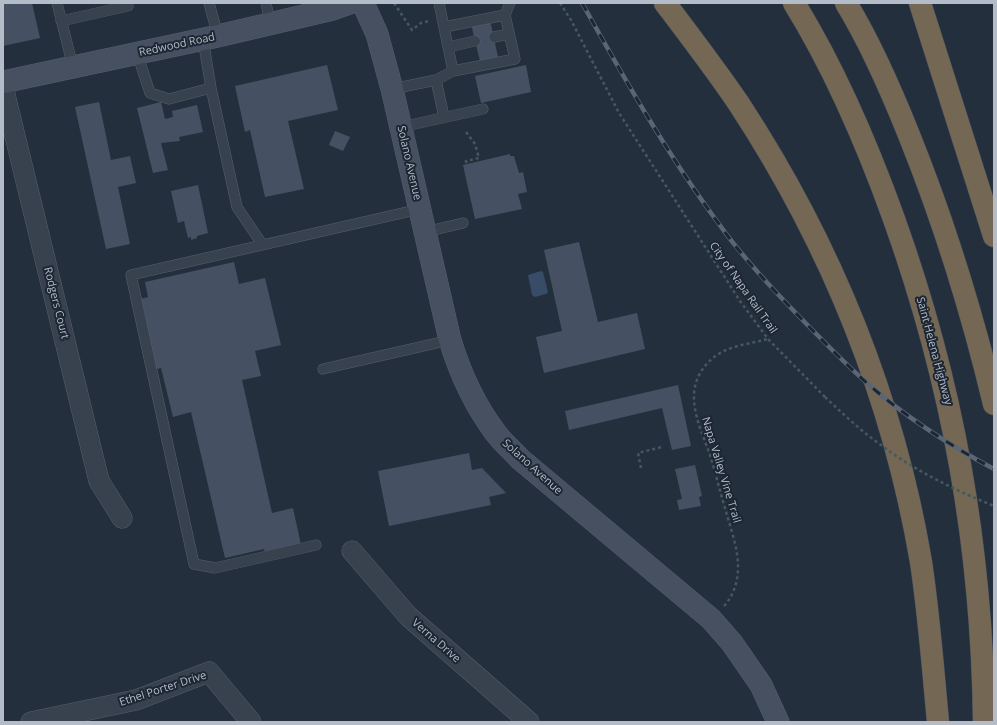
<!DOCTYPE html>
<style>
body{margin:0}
#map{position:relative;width:997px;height:725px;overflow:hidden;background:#242f3e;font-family:"Open Sans",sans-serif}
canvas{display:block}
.frame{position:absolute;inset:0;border:4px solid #b4bcc9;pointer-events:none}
</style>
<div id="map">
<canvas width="997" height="725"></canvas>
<div class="frame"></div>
</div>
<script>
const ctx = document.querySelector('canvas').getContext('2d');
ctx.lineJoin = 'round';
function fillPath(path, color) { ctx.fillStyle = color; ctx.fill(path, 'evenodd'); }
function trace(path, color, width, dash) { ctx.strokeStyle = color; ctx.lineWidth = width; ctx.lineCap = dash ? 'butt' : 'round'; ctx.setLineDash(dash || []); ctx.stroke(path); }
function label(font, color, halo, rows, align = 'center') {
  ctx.font = font + ' "Open Sans",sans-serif'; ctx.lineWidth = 4; ctx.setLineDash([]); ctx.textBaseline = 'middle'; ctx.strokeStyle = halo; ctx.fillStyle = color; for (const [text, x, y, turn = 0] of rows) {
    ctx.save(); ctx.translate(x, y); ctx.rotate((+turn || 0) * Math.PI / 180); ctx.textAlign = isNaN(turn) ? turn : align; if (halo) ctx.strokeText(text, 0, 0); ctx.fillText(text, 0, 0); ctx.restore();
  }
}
fillPath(new Path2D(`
 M541 271 543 272 548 292 546 294 535 297 532 295 528 275Z`), '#394c67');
fillPath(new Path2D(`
 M3 3H32L40 38 3 46Z
 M490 20 498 57 480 61 471 24Z
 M327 65 338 110 288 121 304 189 265 197 250 130 245 132 235 86Z
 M526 65 531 92 481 103 475 76Z
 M99 102 111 160 130 156 136 183 118 187 130 244 106 249 75 107Z
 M161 102 165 119 173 117 172 111 197 105 203 132 179 137 180 141 161 143 168 170 153 173 137 108Z
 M335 131 350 137 343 151 329 145Z
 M510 154V156H514L519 173 523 172 527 192 518 194 522 209 475 219 463 165Z
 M198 185 208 233 197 236V238L191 240V237L188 238 184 221 178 223 171 191Z
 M579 242 598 322 637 313 645 349 544 373 536 337 562 331 544 250Z
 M234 262 239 284 265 278 281 345 255 351 261 376 242 380 272 513 293 508 301 545 265 553 264 549 225 558 191 412 173 417 161 368 153 370 137 300 148 297 145 282Z
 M678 385 691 446 672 450 662 408 569 430 565 411Z
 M469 453 472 470 482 468 506 493 489 497 491 505 389 526 378 471Z
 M695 465 702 496 699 497 701 506 679 510 677 500 682 499 675 469Z`), '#455162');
const lane = new Path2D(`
 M57 3 73 67
 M209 3 218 36
 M266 3 270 23
 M439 3 453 71
 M61 21 128 6
 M444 27 505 15
 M494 37 509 34
 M203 39 211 88 237 207 262 244
 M448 47 475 41
 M137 53 150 93 169 99 211 88
 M436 80 444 117
 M392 89 436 80 453 71 515 59 505 15 510 3
 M401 127 483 109
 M425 232 463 223
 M323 369 450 340
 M316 545 215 568 194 564 131 275 420 209`);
const street = new Path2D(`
 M4 82 5 95 99 481 122 518
 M352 551 408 616 529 722
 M31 722 136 700 209 672 251 722`);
const secondary = new Path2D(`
 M363 3 377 34 392 89 450 340C460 373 474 404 495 432 502 442 512 450 520 459L711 619 732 643 761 685 778 722
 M3 82 218 36 333 9 350 3`);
const highway = new Path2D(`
 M665 3C690 36 716 70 739 104 830 243 893 398 921 562 929 615 933 669 938 722
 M794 3C836 71 867 144 894 219 953 384 982 547 984 722
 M846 3C871 44 891 90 909 135 944 222 972 312 994 404
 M920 3 994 236`);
trace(lane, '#565f6c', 11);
trace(street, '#565f6c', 21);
trace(secondary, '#565f6c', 23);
trace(highway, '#434c59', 23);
trace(new Path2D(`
 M394 3 412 30 421 23 429 21
 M560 3 571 20 619 113 740 301 768 339 825 397
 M466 132 475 144 479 158 466 161 467 164
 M641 468 638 453 662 447
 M724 606C734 595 738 581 738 567 738 547 730 527 725 508 719 489 715 470 709 452 697 420 680 385 714 357 730 345 750 344 768 339`), '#44595c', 2.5, [3, 3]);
trace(lane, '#38414e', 10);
trace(street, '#38414e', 20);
trace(secondary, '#465061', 22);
trace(highway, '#746855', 22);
const rail = new Path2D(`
 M582 3C624 78 667 154 719 224 740 254 766 282 791 308 816 334 841 360 868 384 903 415 952 447 994 469`);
trace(rail, '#5a6575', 4.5);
trace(rail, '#1d2633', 3, [9]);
trace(new Path2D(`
 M825 397C843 414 861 431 881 445 915 471 955 490 994 506`), '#44595c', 2.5, [3, 3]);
label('11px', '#b4bcc9', '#1d2633', [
 ["Redwood Road",177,45,-12],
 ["Solano Avenue",409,163,77],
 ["City of Napa Rail Trail",743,288,55],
 ["Rodgers Court",56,303,76],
 ["Saint Helena Highway",934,351,75],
 ["Solano Avenue",532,467,42],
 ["Napa Valley Vine Trail",721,470,73],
 ["Verna Drive",436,641,41],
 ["Ethel Porter Drive",163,689,-18]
]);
</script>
